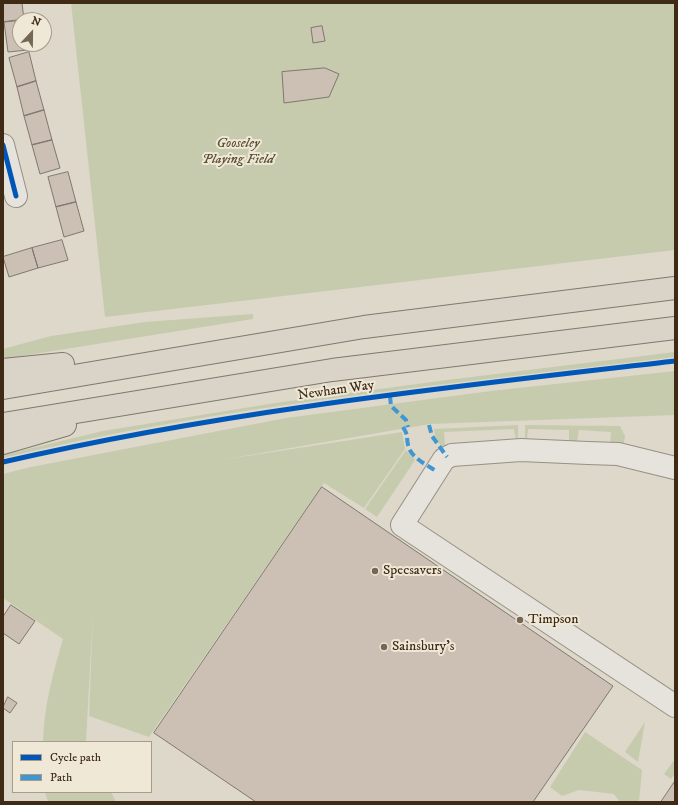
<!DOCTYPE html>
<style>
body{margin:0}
#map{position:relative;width:678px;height:805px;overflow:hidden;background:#ded8ca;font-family:"IM FELL DW Pica",serif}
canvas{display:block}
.frame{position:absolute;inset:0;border:4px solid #3e2a15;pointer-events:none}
.legend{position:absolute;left:12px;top:741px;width:140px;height:52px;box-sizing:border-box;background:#efe8d7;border:1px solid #a89c89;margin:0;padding:5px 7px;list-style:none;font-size:12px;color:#3e2a15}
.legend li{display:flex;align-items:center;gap:8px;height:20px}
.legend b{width:20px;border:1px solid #a89c89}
.north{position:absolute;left:12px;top:12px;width:40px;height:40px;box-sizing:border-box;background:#efe8d7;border:1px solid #a89c89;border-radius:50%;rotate:22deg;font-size:11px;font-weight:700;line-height:16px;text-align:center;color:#3e2a15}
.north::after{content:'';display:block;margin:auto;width:14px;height:18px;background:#766754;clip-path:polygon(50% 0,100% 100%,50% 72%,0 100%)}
</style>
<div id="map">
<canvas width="678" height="805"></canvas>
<div class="frame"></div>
<ul class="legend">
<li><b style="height:5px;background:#0057b8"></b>Cycle path</li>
<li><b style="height:5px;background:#3f96d3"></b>Path</li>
</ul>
<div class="north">N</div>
</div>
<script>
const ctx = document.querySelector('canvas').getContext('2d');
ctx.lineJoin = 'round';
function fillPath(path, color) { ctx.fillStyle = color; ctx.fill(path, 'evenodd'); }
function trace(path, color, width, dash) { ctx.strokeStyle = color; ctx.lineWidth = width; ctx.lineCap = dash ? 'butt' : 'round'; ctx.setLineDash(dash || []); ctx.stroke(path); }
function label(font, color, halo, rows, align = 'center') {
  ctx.font = font + ' "IM FELL DW Pica",serif'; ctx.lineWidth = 4; ctx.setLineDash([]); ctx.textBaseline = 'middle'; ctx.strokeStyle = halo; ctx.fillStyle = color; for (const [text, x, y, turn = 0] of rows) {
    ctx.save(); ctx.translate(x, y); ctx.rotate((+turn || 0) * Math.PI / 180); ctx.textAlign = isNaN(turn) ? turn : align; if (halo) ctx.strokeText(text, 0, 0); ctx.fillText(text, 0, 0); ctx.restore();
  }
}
fillPath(new Path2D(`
 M71 3H675V250L105 317Z
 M253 314V319L3 359V349L51 336 145 322Z
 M675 352V357C451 384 222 405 3 458V455L103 431 275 403 447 380Z
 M675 371V415L430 424 221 460 402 432 405 449 364 508 324 483 149 737 89 716 93 614 86 742H43C44 706 53 673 63 639L3 598V474L31 467 286 418 491 391Z
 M518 425V440H516L514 429 444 432 445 445 441 446 435 436 434 429Z
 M525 425 620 426 625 436 623 447 610 446 611 432 579 430 577 442H569V430L528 429 527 439H525Z
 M406 450 415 460 377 517 365 509Z
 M645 722 638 762 625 752Z
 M585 732 642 770 639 802H620L614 794 579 790 562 796 550 787Z
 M675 759V773L671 779 664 774Z
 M45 792H111L116 802H48Z`), '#c6cbad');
const building = new Path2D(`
 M3 3H22L24 20 4 22Z
 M20 20V44H28V50L8 52 4 22Z
 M322 26 325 41 313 43 311 28Z
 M29 52 36 81 17 87 9 58Z
 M325 68 339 74 329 97 284 103 282 72Z
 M36 81 44 110 24 116 17 87Z
 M44 110 52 140 32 145 24 116Z
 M52 140 60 168 40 174 32 145Z
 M68 172 76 202 56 207 48 177Z
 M76 202 84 231 64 237 56 207Z
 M62 240 68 260 38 268 32 248Z
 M32 248 38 268 9 277 3 257Z
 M322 487 613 686 533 802H256L154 733Z
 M11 605 35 621 19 644 3 633V617Z
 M8 697 17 703 10 713 3 708Z
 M675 781V802H661Z`);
fillPath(building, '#ccbfb4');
trace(building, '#7f786e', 1);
const minor = new Path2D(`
 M3 145 16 196
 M675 468 618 454 588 453 521 450 452 455 444 459 402 525 675 706`);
const highway = new Path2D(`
 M3 370 63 364
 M3 388 364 327 675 288
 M3 424 332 370 675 328
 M3 443 65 425`);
trace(minor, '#969085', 24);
trace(highway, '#7f786e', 24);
trace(minor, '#e6e3dc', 22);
trace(highway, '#dad3c7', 22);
trace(new Path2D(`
 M390 396 391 406 406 420 408 427
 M429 425 432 436 447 457
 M403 427C409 437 406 435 408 445 410 457 427 465 436 471`), '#3f96d3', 4, [8, 4]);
trace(new Path2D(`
 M3 145 16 196
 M3 462C223 411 450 387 675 361`), '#0057b8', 5);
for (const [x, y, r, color] of [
 [375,571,4,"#766754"],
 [520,620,4,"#766754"],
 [384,647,4,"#766754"]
]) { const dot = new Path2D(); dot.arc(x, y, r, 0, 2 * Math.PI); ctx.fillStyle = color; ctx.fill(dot); trace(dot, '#efe8d7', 1.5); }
label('italic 14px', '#5b5035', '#efe8d7', [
 ["Gooseley",238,144],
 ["Playing Field",238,160]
]);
label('14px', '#3e2a15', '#efe8d7', [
 ["Newham Way",336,391,-8]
]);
label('14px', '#3e2a15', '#efe8d7', [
 ["Specsavers",383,571],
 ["Timpson",528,620],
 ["Sainsbury's",392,647]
], 'left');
</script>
